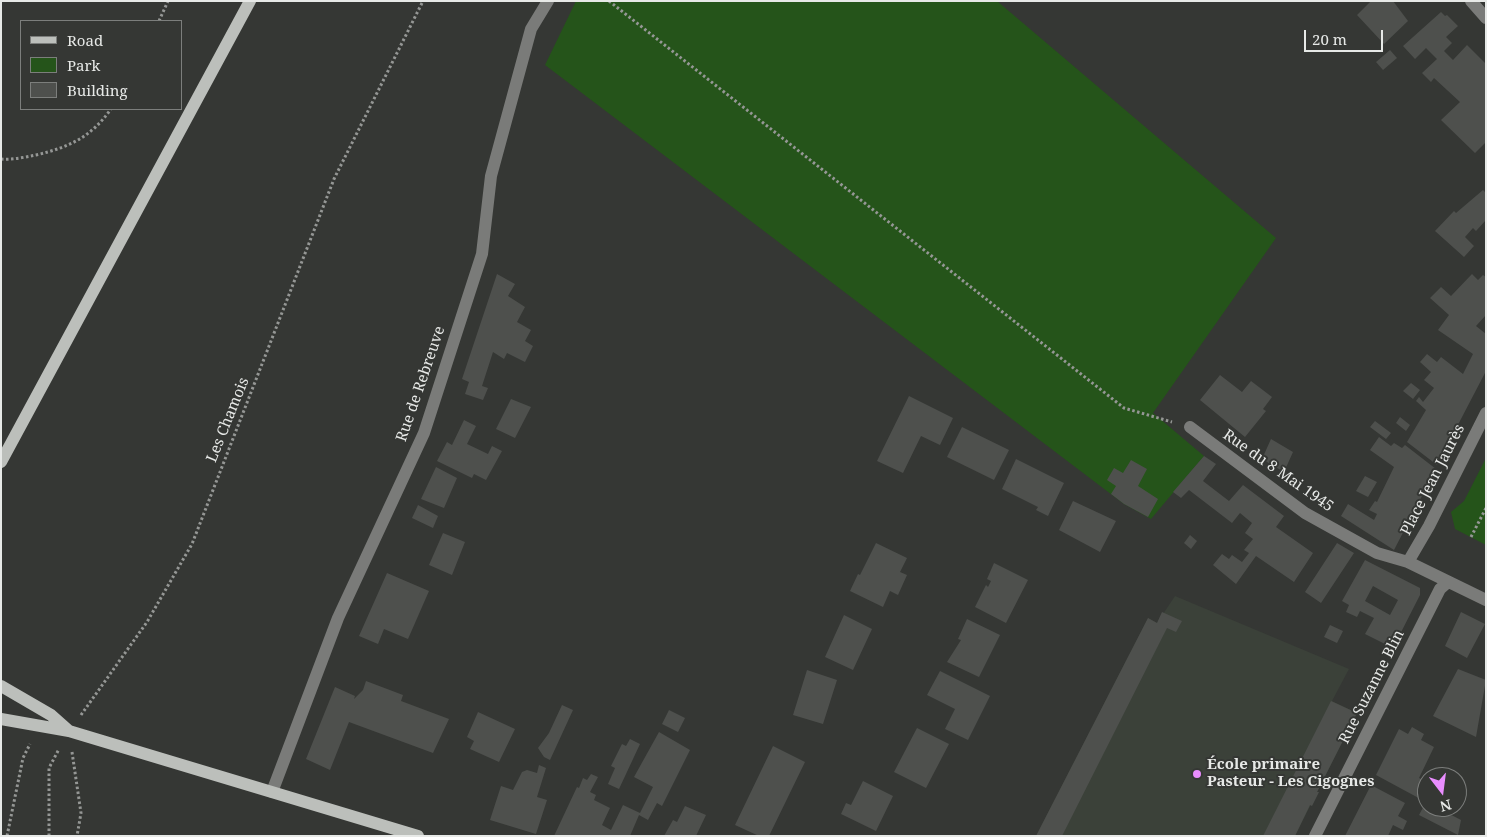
<!DOCTYPE html>
<meta charset="utf-8">
<style>
body{margin:0}
#map{position:relative;width:1487px;height:837px;overflow:hidden;background:#353734;font-family:"Noto Serif",serif}
canvas{display:block}
.frame{position:absolute;inset:0;border:2px solid #e7e9e7;pointer-events:none}
.legend{position:absolute;left:20px;top:20px;width:162px;height:90px;box-sizing:border-box;background:#353734;border:1px solid #7c7e7c;margin:0;padding:6px 9px;list-style:none;font-size:15px;color:#e7e9e7}
.legend li{display:flex;align-items:center;gap:10px;height:25px}
.legend b{width:25px;border:1px solid #7c7e7c}
.north{position:absolute;left:1417px;top:767px;width:50px;height:50px;box-sizing:border-box;background:#353734;border:1px solid #7c7e7c;border-radius:50%;rotate:165deg;font-size:14px;font-weight:700;line-height:20px;text-align:center;color:#e7e9e7}
.north::after{content:'';display:block;margin:auto;width:18px;height:22px;background:#e98dfe;clip-path:polygon(50% 0,100% 100%,50% 72%,0 100%)}
.scale{position:absolute;left:1304px;top:30px;width:79px;height:22px;box-sizing:border-box;border:2px solid #e7e9e7;border-top:0;padding-left:6px;font-size:15px;line-height:18px;white-space:nowrap;color:#e7e9e7;-webkit-text-stroke:4px #353734;paint-order:stroke}
</style>
<div id="map">
<canvas width="1487" height="837"></canvas>
<div class="frame"></div>
<ul class="legend">
<li><b style="height:6px;background:#bcbfbb"></b>Road</li>
<li><b style="height:14px;background:#25541a"></b>Park</li>
<li><b style="height:14px;background:#4e504d"></b>Building</li>
</ul>
<div class="north">N</div>
<div class="scale">20 m</div>
</div>
<script>
const ctx = document.querySelector('canvas').getContext('2d');
ctx.lineJoin = 'round';
function fillPath(path, color) { ctx.fillStyle = color; ctx.fill(path, 'evenodd'); }
function trace(path, color, width, dash) { ctx.strokeStyle = color; ctx.lineWidth = width; ctx.lineCap = dash ? 'butt' : 'round'; ctx.setLineDash(dash || []); ctx.stroke(path); }
function label(font, color, halo, rows, align = 'center') {
  ctx.font = font + ' "Noto Serif",serif'; ctx.lineWidth = 4; ctx.setLineDash([]); ctx.textBaseline = 'middle'; ctx.strokeStyle = halo; ctx.fillStyle = color; for (const [text, x, y, turn = 0] of rows) {
    ctx.save(); ctx.translate(x, y); ctx.rotate((+turn || 0) * Math.PI / 180); ctx.textAlign = isNaN(turn) ? turn : align; if (halo) ctx.strokeText(text, 0, 0); ctx.fillText(text, 0, 0); ctx.restore();
  }
}
fillPath(new Path2D(`
 M1175 596 1349 669 1332 701 1357 713 1295 836H1036L1148 618 1157 623Z`), '#3b4139');
fillPath(new Path2D(`
 M576 1H997L1276 238 1153 413 1204 456 1151 519 1124 504 545 65Z
 M1486 458V545L1455 529 1451 512 1464 501Z`), '#25541a');
fillPath(new Path2D(`
 M1371 1H1393L1408 21 1384 44 1357 15Z
 M1441 12 1445 16 1447 15 1458 26 1446 37 1452 43 1444 51 1453 60 1467 45 1486 64V142L1475 153 1441 120 1460 102 1434 78 1431 82 1422 73 1437 59 1426 48 1415 59 1403 46Z
 M1390 50 1397 58 1383 70 1376 62Z
 M1483 190 1486 193V220L1476 231 1473 228 1465 237 1474 246 1464 257 1435 231 1454 211 1456 213Z
 M497 274 515 284 508 296 525 307 517 322 531 330 525 341 533 346 525 362 507 353 504 359 493 352 482 386 488 388 483 400 465 394 469 382 462 379Z
 M1472 274 1478 280 1483 275 1486 277V315L1476 326 1486 334V371L1437 465 1407 442 1426 410 1416 401 1419 397 1423 402 1434 388 1424 380 1431 372 1420 362 1427 354 1437 362 1441 357 1463 374 1473 354 1438 330 1449 315 1430 298 1441 287 1451 296Z
 M1220 375 1242 392 1251 381 1272 397 1263 409 1266 411 1245 437 1200 400Z
 M1411 383 1420 390 1413 399 1403 391Z
 M909 396 953 418 940 445 921 436 903 473 877 461Z
 M511 399 531 407 515 438 496 429Z
 M1400 417 1410 425 1406 431 1396 423Z
 M464 420 476 426 467 444 488 454 492 446 502 451 486 480 474 474 472 478 437 461 447 442 452 445Z
 M1375 421 1391 433 1386 439 1370 427Z
 M962 427 1009 450 994 480 947 457Z
 M1379 437 1391 446 1394 443 1402 448 1405 445 1436 469 1394 550 1341 516 1348 504 1374 520 1377 514 1369 510 1375 501 1377 502 1394 467 1370 450Z
 M1271 439 1293 452 1284 472 1262 459Z
 M1204 456 1216 464 1203 481 1229 501 1243 485 1284 516 1276 527 1313 553 1294 582 1256 556 1236 584 1213 565 1222 554 1229 559 1232 555 1242 562 1249 553 1244 550 1253 539 1245 533 1252 523 1240 513 1232 523 1189 490 1181 498 1173 492Z
 M1016 459 1064 483 1048 516 1036 510 1038 507 1002 489Z
 M1131 460 1147 469 1138 486 1158 499 1148 517 1124 504 1111 494 1116 486 1107 480 1114 468 1123 473Z
 M436 467 457 478 444 508 421 499Z
 M1365 476 1377 482 1368 497 1356 491Z
 M1073 501 1116 521 1100 552 1059 530Z
 M418 505 438 516 433 528 412 518Z
 M443 533 465 542 452 575 429 565Z
 M1190 535 1197 541 1191 549 1184 543Z
 M876 543 907 558 900 572 907 575 898 595 890 591 883 607 850 591 858 574 860 575Z
 M1337 543 1354 553 1321 603 1305 592Z
 M1365 560 1420 588V595L1393 648 1365 634 1374 618 1360 611 1357 617 1346 612 1349 605 1342 601ZM1373 586 1398 600 1390 615 1365 601Z
 M994 563 1028 580 1006 623 975 607 986 585 988 587 991 581 987 579Z
 M387 573 429 591 408 639 384 629 378 644 359 636Z
 M1162 612 1182 621 1176 632 1167 628 1062 836H1036L1148 618 1157 623Z
 M1461 612 1485 624 1467 658 1445 646Z
 M844 615 872 629 853 670 825 657Z
 M967 619 1000 635 979 677 947 662 961 640 958 639Z
 M1330 625 1343 631 1337 643 1324 637Z
 M1458 669 1486 680 1476 737 1433 716Z
 M807 670 837 680 823 724 793 715Z
 M940 671 990 696 968 740 945 729 955 709 927 695Z
 M366 681 403 695 401 701 449 719 433 753 349 722 330 770 306 759 335 687 355 696 354 699 363 690Z
 M1331 701 1357 713 1317 792H1319L1312 806 1310 805 1295 836H1263Z
 M562 705 573 710 550 760 544 757 538 748 549 733Z
 M669 710 685 718 678 732 662 724Z
 M478 712 515 729 499 762 470 749 474 741 467 737Z
 M1412 727 1424 734 1421 740 1434 747 1419 778 1427 782V807H1436L1461 820 1458 835 1419 815 1426 802 1376 775 1399 729 1408 734Z
 M917 728 949 744 926 788 894 772Z
 M659 732 690 750 662 806 657 803 648 820 639 815 630 836H554L577 787 579 788 583 778 587 780 591 774 598 777 590 792 596 795 594 800 610 808 602 825 611 830 623 805 640 813 653 787 634 777Z
 M630 739 640 744 619 789 608 784 615 768 611 766 622 744 626 746Z
 M773 746 805 762 769 836H759L735 825Z
 M539 765 546 768 537 797 547 800 536 834 490 820 501 786 513 790 522 772 527 770 537 773Z
 M863 781 893 796 876 831 841 814 846 803 851 805Z
 M1371 785 1405 803 1398 816 1407 821 1403 830 1393 825 1388 836H1345Z
 M685 806 706 815 696 836H664L673 820 677 822Z`), '#4e504d');
trace(new Path2D(`
 M609 1 1124 408 1172 422
 M159 21 168 1
 M1 159C13 160 25 157 36 155 70 147 91 137 111 109
 M1471 537 1486 508
 M81 715 147 622 192 544 334 179 423 1
 M72 752 81 813 77 836
 M7 836 23 758 30 744
 M49 836V768L59 749`), '#959795', 3, [2.5, 2.5]);
trace(new Path2D(`
 M1471 1 1486 18
 M1190 427 1305 513 1377 553 1408 562 1486 600
 M1408 562 1429 526 1486 413
 M272 792 338 618 424 433 482 254 491 176 531 29 548 1
 M1315 836 1440 589 1448 582`), '#7a7b79', 12);
trace(new Path2D(`
 M1 462 250 1
 M1 686 51 715 69 731
 M1 719 69 731 418 836`), '#bcbfbb', 12);
for (const [x, y, r, color] of [
 [1197,774,5,"#e98dfe"]
]) { const dot = new Path2D(); dot.arc(x, y, r, 0, 2 * Math.PI); ctx.fillStyle = color; ctx.fill(dot); trace(dot, '#353734', 2); }
label('15px', '#e7e9e7', '#353734', [
 ["Rue de Rebreuve",421,384,-71],
 ["Les Chamois",228,420,-68],
 ["Rue du 8 Mai 1945",1278,471,35],
 ["Place Jean Jaurès",1433,480,-63],
 ["Rue Suzanne Blin",1372,687,-63]
]);
label('bold 15px', '#e7e9e7', '#353734', [
 ["École primaire",1207,765],
 ["Pasteur - Les Cigognes",1207,782]
], 'left');
</script>
